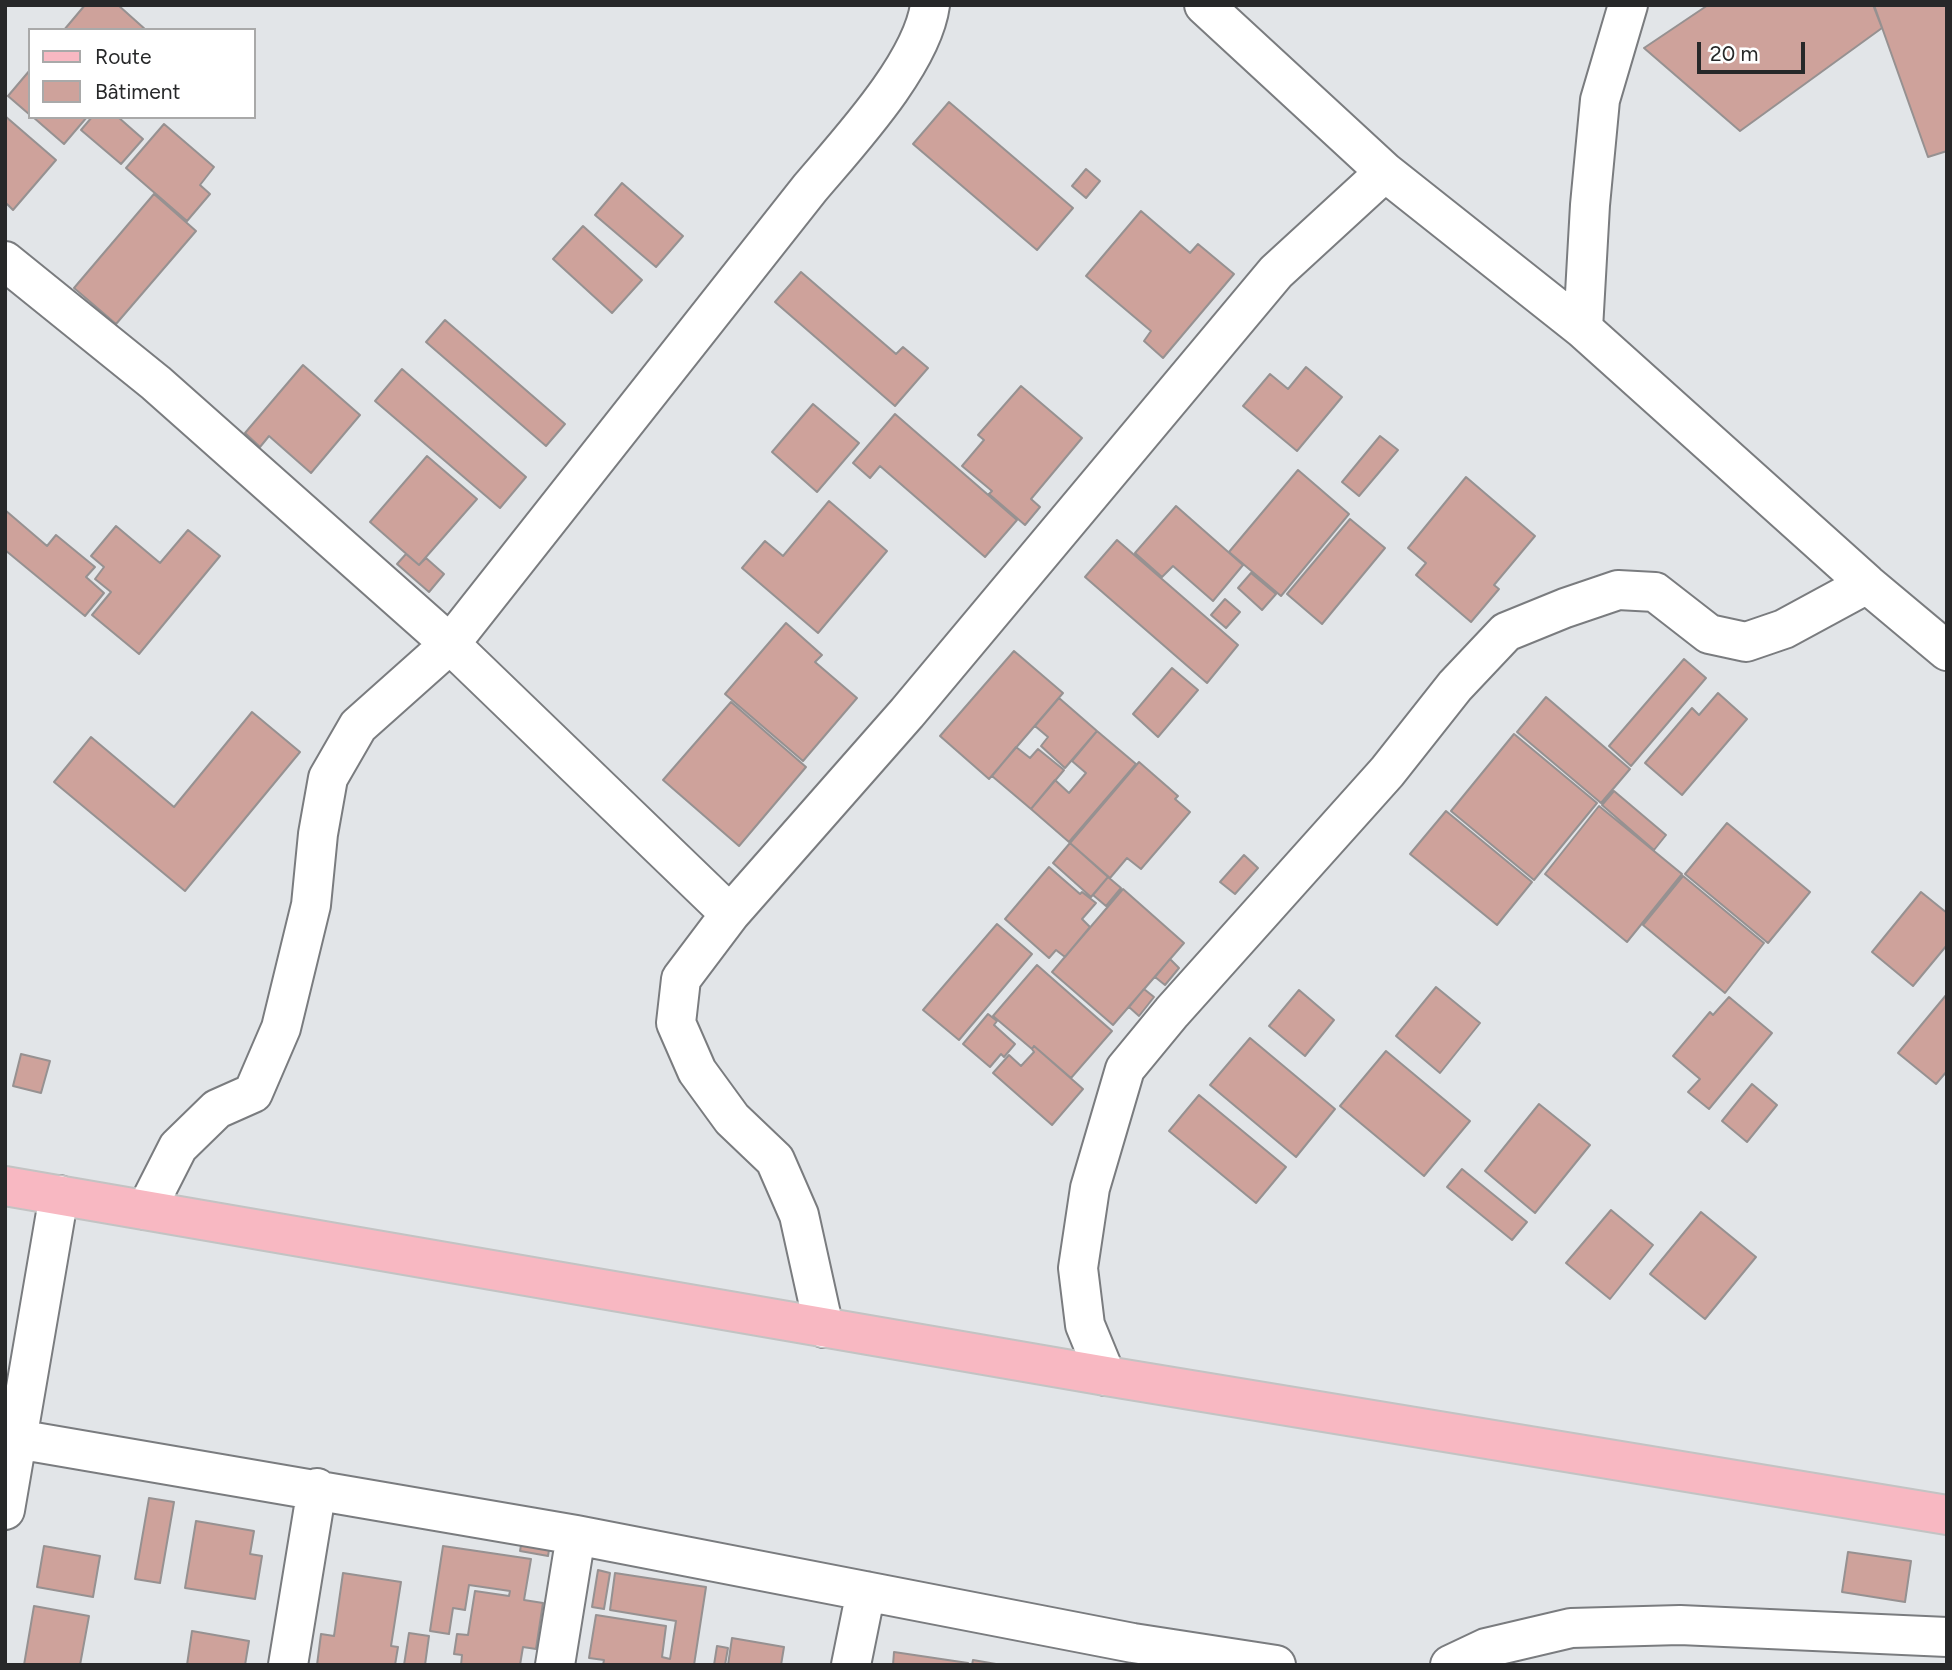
<!DOCTYPE html>
<meta charset="utf-8">
<style>
body{margin:0}
#map{position:relative;width:1952px;height:1670px;overflow:hidden;background:#e2e5e8;font-family:Figtree,sans-serif}
canvas{display:block}
.frame{position:absolute;inset:0;border:7px solid #272829;pointer-events:none}
.legend{position:absolute;left:28px;top:28px;width:228px;height:91px;box-sizing:border-box;background:#fff;border:2px solid #a9a9a9;margin:0;padding:9px 12px;list-style:none;font-size:21px;color:#272829}
.legend li{display:flex;align-items:center;gap:14px;height:35px}
.legend b{width:35px;border:2px solid #a9a9a9}
.scale{position:absolute;left:1697px;top:42px;width:108px;height:32px;box-sizing:border-box;border:4px solid #272829;border-top:0;padding-left:9px;font-size:21px;line-height:24px;white-space:nowrap;color:#272829;-webkit-text-stroke:5px #fff;paint-order:stroke}
</style>
<div id="map">
<canvas width="1952" height="1670"></canvas>
<div class="frame"></div>
<ul class="legend">
<li><b style="height:9px;background:#f8b8c2"></b>Route</li>
<li><b style="height:19px;background:#cea29b"></b>Bâtiment</li>
</ul>
<div class="scale">20 m</div>
</div>
<script>
const ctx = document.querySelector('canvas').getContext('2d');
ctx.lineJoin = 'round';
function fillPath(path, color) { ctx.fillStyle = color; ctx.fill(path, 'evenodd'); }
function trace(path, color, width, dash) { ctx.strokeStyle = color; ctx.lineWidth = width; ctx.lineCap = dash ? 'butt' : 'round'; ctx.setLineDash(dash || []); ctx.stroke(path); }
const building = new Path2D(`
 M85 5H118L146 30H64Z
 M1708 5H1873L1882 28 1740 131 1644 48Z
 M1874 5H1947V151L1928 157Z
 M30 70V115L8 96Z
 M949 102 1073 208 1037 250 913 144Z
 M5 116 56 160 13 210 7 204 5 206Z
 M33 117H87L64 144Z
 M92 117H118L143 139 121 164 81 130Z
 M164 124 214 167 200 185 210 194 187 221 126 168Z
 M1086 169 1100 181 1086 198 1072 186Z
 M622 183 683 236 656 267 595 215Z
 M154 194 196 231 116 324 74 288Z
 M1141 211 1190 253 1198 244 1234 274 1163 358 1144 341 1151 331 1086 276Z
 M583 226 642 280 612 313 553 259Z
 M801 272 896 354 903 347 928 368 895 406 775 302Z
 M445 320 565 424 546 446 426 342Z
 M303 365 360 415 311 473 269 436 260 447 245 433Z
 M1306 367 1342 397 1297 451 1243 406 1270 374 1288 389Z
 M402 369 526 477 500 508 375 401Z
 M1021 386 1082 438 1031 499 1040 507 1025 525 989 494 992 491 962 466 984 440 978 435Z
 M813 404 859 443 817 492 772 452Z
 M895 414 1017 520 985 557 880 466 870 478 853 463Z
 M1380 436 1398 450 1359 496 1342 482Z
 M427 456 477 499 419 565 370 522Z
 M1298 470 1349 514 1281 596 1229 552Z
 M1466 477 1535 536 1494 585 1499 589 1471 622 1416 575 1426 563 1408 548Z
 M829 501 887 551 818 633 742 568 765 541 783 556Z
 M1176 506 1243 565 1213 601 1173 566 1162 577 1135 553Z
 M5 510 47 546 56 535 95 567 86 577 104 593 85 616 5 550Z
 M1350 519 1385 548 1322 624 1287 594Z
 M116 526 160 563 188 530 220 556 139 654 92 615 111 592 95 579 104 567 91 556Z
 M1117 540 1238 645 1207 683 1085 577Z
 M406 554 419 565 426 558 444 574 429 592 397 564Z
 M1251 573 1276 594 1262 610 1238 588Z
 M1225 599 1240 612 1226 628 1211 615Z
 M786 623 822 655 815 662 857 698 803 761 725 694Z
 M1014 651 1063 693 989 779 940 736Z
 M1684 659 1706 678 1631 766 1609 746Z
 M1172 668 1198 690 1158 737 1133 714Z
 M1718 693 1747 719 1682 795 1645 763 1692 708 1699 715Z
 M1546 697 1630 769 1601 803 1517 732Z
 M1059 698 1097 731 1065 768 1041 746 1048 737 1035 726Z
 M731 702 806 767 739 846 663 780Z
 M252 712 300 752 185 891 54 782 91 737 174 807Z
 M1097 731 1136 764 1069 842 1031 809 1055 780 1069 793 1086 773 1072 761Z
 M1514 734 1597 803 1534 880 1451 811Z
 M1016 747 1030 758 1038 749 1064 770 1031 809 992 776Z
 M1139 762 1178 796 1175 799 1190 812 1141 869 1127 858 1110 878 1070 843Z
 M1614 791 1666 835 1654 850 1602 805Z
 M1599 806 1682 874 1627 942 1545 874Z
 M1446 811 1532 882 1497 925 1410 854Z
 M1727 823 1810 892 1768 943 1685 874Z
 M1070 843 1108 877 1091 897 1053 863Z
 M1244 855 1258 868 1235 894 1220 882Z
 M1049 867 1080 894 1082 892 1096 903 1082 919 1090 927 1065 957 1056 950 1049 958 1005 919Z
 M1683 876 1764 943 1725 993 1643 925Z
 M1108 877 1121 888 1106 906 1093 895Z
 M1123 889 1184 943 1113 1025 1052 972Z
 M1921 892 1947 913V945L1913 986 1872 952Z
 M997 924 1032 954 959 1040 923 1010Z
 M1170 959 1179 968 1165 985 1155 977Z
 M1037 965 1112 1031 1071 1078 1034 1046 1032 1049 993 1016Z
 M1436 987 1480 1023 1440 1073 1396 1036Z
 M1144 989 1154 997 1139 1016 1129 1007Z
 M1299 990 1334 1020 1305 1056 1269 1026Z
 M1947 994V1071L1936 1084 1898 1053Z
 M1729 997 1772 1033 1709 1109 1688 1092 1700 1079 1673 1056 1710 1012 1713 1015Z
 M988 1014 997 1021 994 1025 1015 1044 1004 1057 1001 1054 990 1067 963 1044Z
 M1250 1038 1335 1109 1296 1157 1210 1085Z
 M1034 1046 1083 1089 1052 1125 993 1073 1009 1055 1021 1066 1034 1052 1032 1049Z
 M1386 1051 1470 1121 1424 1176 1340 1106Z
 M21 1054 50 1061 41 1093 13 1086Z
 M1752 1084 1777 1105 1747 1142 1722 1121Z
 M1199 1095 1286 1167 1256 1203 1169 1131Z
 M1539 1104 1590 1145 1535 1213 1485 1171Z
 M1462 1169 1527 1222 1512 1240 1447 1187Z
 M1611 1210 1653 1245 1610 1299 1566 1263Z
 M1701 1212 1756 1257 1705 1319 1650 1274Z
 M149 1498 174 1502 160 1583 135 1579Z
 M196 1521 254 1531 250 1554 262 1556 255 1599 185 1588Z
 M522 1540 550 1544 548 1556 520 1551Z
 M44 1546 100 1556 93 1597 37 1587Z
 M443 1546 531 1559 524 1600 543 1603 536 1649 523 1647 520 1665H461L462 1655 454 1654 457 1634 468 1635 475 1591 509 1596 510 1591 469 1585 465 1610 453 1608 449 1634 430 1631Z
 M1848 1552 1911 1561 1905 1602 1842 1592Z
 M598 1570 610 1573 604 1609 592 1607Z
 M343 1573 401 1582 391 1646 398 1647 395 1665H317L321 1634 334 1636Z
 M615 1573 706 1587 694 1665H603L604 1660 589 1658 596 1615 666 1626 662 1657 670 1659 676 1621 610 1610Z
 M34 1606 89 1616 80 1665H24Z
 M192 1631 249 1641 245 1665H187Z
 M409 1633 429 1636 425 1665H404Z
 M732 1638 784 1647 781 1665H728Z
 M717 1646 728 1648 725 1665H714Z
 M894 1652 968 1663 967 1665H893Z
 M973 1660 996 1664V1665H972Z`);
fillPath(building, '#cea29b');
trace(building, '#969191', 2);
const minor = new Path2D(`
 M1204 5 1385 172 1583 329 1867 584 1947 651
 M5 261 156 383 450 644 730 914
 M1583 329 1590 205 1600 100 1628 5
 M146 1210 178 1147 217 1109 253 1093 281 1028 311 905 318 834 328 778 358 726 450 644 810 188C848 143 922 64 930 5
 M824 1328 799 1215 775 1160 732 1119 697 1071 676 1023 681 979 730 914 907 713 1276 272 1385 172
 M1106 1376 1085 1325 1078 1268 1090 1188 1125 1069 1172 1012 1387 772 1455 686 1506 632 1565 608 1618 590 1655 592 1709 634 1746 642 1784 629 1867 584
 M5 1437 576 1535 1133 1643 1276 1665
 M5 1510 59 1195
 M288 1665 317 1488
 M555 1665 576 1535
 M851 1665 866 1591
 M1450 1665 1486 1648 1571 1628 1680 1625 1947 1637`);
const major = new Path2D(`
 M5 1186 1106 1376 1947 1515`);
trace(minor, '#7a7c7f', 42);
trace(major, '#c3c3c3', 42);
trace(minor, '#fff', 38);
trace(major, '#f8b8c2', 38);
</script>
